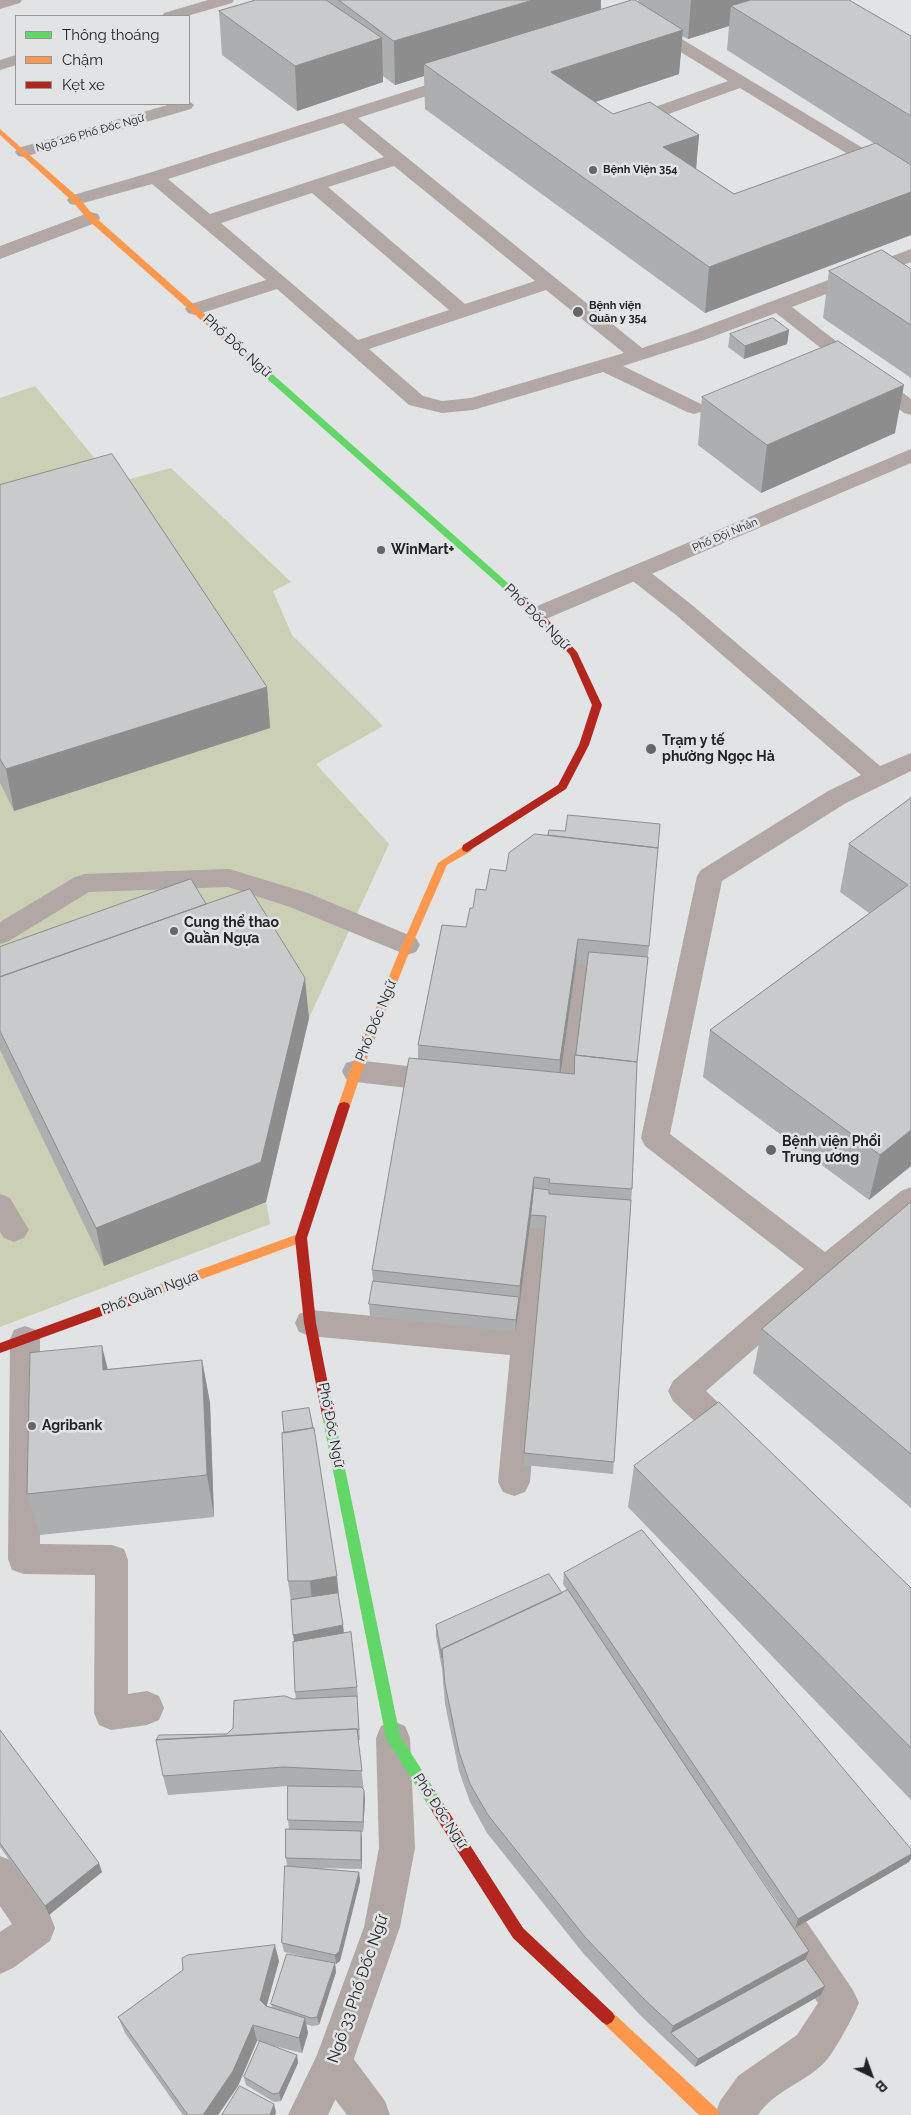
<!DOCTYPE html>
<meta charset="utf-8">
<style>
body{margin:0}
#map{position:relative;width:911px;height:2115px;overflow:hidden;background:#e2e3e5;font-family:Raleway,sans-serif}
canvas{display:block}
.legend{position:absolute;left:15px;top:15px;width:175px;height:90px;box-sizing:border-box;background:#e1e3e6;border:1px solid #959698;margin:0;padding:6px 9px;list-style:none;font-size:15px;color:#222324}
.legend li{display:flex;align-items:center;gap:10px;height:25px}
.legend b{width:25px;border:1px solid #959698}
.north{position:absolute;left:846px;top:2050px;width:50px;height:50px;-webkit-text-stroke:4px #e1e3e6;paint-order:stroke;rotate:138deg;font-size:14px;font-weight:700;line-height:20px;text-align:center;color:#222324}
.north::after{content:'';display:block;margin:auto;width:18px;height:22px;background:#222324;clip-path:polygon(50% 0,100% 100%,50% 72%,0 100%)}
</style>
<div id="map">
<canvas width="911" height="2115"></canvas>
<ul class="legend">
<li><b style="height:6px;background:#63d668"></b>Thông thoáng</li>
<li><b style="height:6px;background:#ff974d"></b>Chậm</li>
<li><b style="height:6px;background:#b3261e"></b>Kẹt xe</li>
</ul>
<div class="north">B</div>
</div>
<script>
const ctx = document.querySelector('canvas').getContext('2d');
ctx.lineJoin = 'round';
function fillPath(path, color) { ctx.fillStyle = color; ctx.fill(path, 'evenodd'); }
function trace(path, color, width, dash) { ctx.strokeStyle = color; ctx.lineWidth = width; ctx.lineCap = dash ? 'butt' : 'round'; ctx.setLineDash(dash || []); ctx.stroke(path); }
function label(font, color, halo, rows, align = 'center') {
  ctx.font = font + ' Raleway,sans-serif'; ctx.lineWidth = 5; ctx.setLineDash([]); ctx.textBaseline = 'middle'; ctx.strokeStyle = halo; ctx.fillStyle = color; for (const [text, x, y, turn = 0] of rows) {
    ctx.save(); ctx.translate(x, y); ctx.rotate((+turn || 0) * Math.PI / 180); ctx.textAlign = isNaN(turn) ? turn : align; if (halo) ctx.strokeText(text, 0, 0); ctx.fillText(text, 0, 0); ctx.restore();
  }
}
fillPath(new Path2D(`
 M35 386 115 483 171 468 291 582 273 591 292 635 383 726 316 764 389 844 309 1018 266 1201 270 1224 0 1327V398Z`), '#cbcfb4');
fillPath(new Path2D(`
 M649 21 655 23 911 177V190L905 189 740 88 633 127 627 128 621 127 618 123 621 119 728 81 643 29 641 26 643 23Z
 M461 74 467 75 469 79 467 83 358 118 642 348 690 332 911 249V262L792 307 911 399V415L904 413 776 313 704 340 623 366 701 404 704 408 701 412 694 414 687 412 603 372 473 410 442 413 409 405 277 289 202 313 195 315 188 313 185 309 188 305 266 280 152 184 76 205 70 204 67 200 70 196 149 173ZM343 123 384 157 210 214 168 179ZM394 166 535 281 465 304 328 187ZM312 193 449 310 358 340 221 223ZM546 290 624 353 471 398 442 401 423 396 369 349Z
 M91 212 98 214 100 218 98 222 0 259V246Z
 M637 566 645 568 692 605 880 766 911 753V771L846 803 722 881 670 1134 825 1252 901 1191 911 1187V1216L836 1278 706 1391 743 1426 748 1436 743 1446 732 1450 721 1446 673 1401 668 1391 673 1381 804 1269 645 1146 641 1138 697 876 701 870 828 791 861 775 676 615 629 578 626 573 629 568Z
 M229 869 308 893 416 938 420 945 416 952 407 955 290 907 228 887 89 892 9 941 0 944V922L75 877 84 874Z
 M580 958 589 961 593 968 580 1094 576 1102C563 1106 552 1104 539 1100L535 1092 539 1084 553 1082 567 968 571 961Z
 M356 1060 442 1070 452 1073 456 1081 452 1089 442 1092 356 1082 346 1079 342 1071 346 1063Z
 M0 1194 10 1198 29 1230 24 1238 14 1242 4 1238 0 1232Z
 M536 1220 546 1223 551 1232 530 1482 525 1492 514 1496 503 1492 498 1482 510 1355 310 1336 299 1332 295 1323 299 1314 310 1310 512 1329 521 1232 526 1223Z
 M25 1326 36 1330 40 1339V1544L112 1545 124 1549 128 1560V1694L147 1691 159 1696 164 1708 159 1720 147 1725 111 1730 99 1725 94 1713 95 1575 24 1574 12 1570 8 1559 10 1339 14 1330Z
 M0 1856 13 1861 50 1915 55 1928 50 1941 13 1968 0 1974V1932L12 1924 0 1906Z
 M786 1906 799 1911 853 1990 859 2003C853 2017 834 2053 824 2063 804 2083 774 2091 758 2115H715L720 2101 738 2076 797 2035 818 2003 773 1937 768 1924 773 1911Z
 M333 2045 347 2050 385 2101 390 2115H347L319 2078 314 2064 319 2050Z`), '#b1a7a4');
fillPath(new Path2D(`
 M0 0H22L20 3 0 9Z
 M208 0H234L232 3 187 16H162L164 13Z
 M16 55V65L0 70V60Z
 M189 101 194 105 191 109 24 157 18 156 15 152 18 148 171 104H189Z
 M911 449V463L546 619 538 621 530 619 527 614 530 609Z
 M393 1721 405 1726 410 1738 415 1848 400 1927 352 2064 328 2115H288L317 2055 364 1927 379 1848 376 1738 381 1726Z`), '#b1a7a4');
fillPath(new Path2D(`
 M237 348H243L527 600V604H521L237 352Z
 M328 1409 333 1411 334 1415 400 1736 443 1803 445 1808 443 1813 438 1815 433 1813 386 1738 322 1415 323 1411Z`), '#63d668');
fillPath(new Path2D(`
 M0 129 79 198 94 216 243 348V352H237L88 220 73 202 0 135Z
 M467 844 471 845 472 848 471 851 447 865 412 945 362 1071 350 1106 348 1109H340L338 1106 350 1071 402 945 438 863Z
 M301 1233 305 1235 307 1238 305 1241 153 1297 149 1296 147 1292 149 1288Z
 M607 2009 612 2012 717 2109 719 2115H699L602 2022 599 2017 602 2012Z`), '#ff974d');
fillPath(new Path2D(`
 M524 599 541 612 577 652 602 705 589 745 566 789 467 852 463 851 462 848 463 845 558 785 579 745 592 705 570 655 535 616 521 604 519 602Z
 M344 1102 348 1103 350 1106 307 1238 316 1323 334 1415 333 1419 328 1421 323 1419 322 1415 304 1323 295 1238 338 1106 340 1103Z
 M153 1287 157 1288 159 1292 157 1296 0 1353V1343Z
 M438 1801 443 1803 523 1928 612 2012 615 2017 612 2022 607 2025 602 2022 513 1938 433 1813 431 1808 433 1803Z`), '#b3261e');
fillPath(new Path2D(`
 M256 0H601V10L638 2V0H849L911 36V235L705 313 425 109 424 76 395 85 383 76V82L297 111 222 55 219 11ZM729 26 727 50 875 144 734 194 696 169 699 135 613 114 596 102 679 74 682 36 688 39Z
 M911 269V378L823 318 829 271Z
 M789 330 787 344 744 359 728 347 730 334Z
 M702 397 895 433 761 493 698 445Z
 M0 485 267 687 270 728 14 811 0 783Z
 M911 798V1166L869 1200 703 1077 710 1030 869 913 840 892 849 844Z
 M206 904 309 1018 266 1202 104 1266 0 1050V947Z
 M442 925 649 946 637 1062 632 1189 613 1474 524 1465 545 1228H530V1222L515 1332 370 1316 369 1304 373 1281 372 1270 418 1059V1045ZM576 964 587 965 574 1074 561 1073Z
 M911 1202V1508L753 1373 762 1329Z
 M202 1360 210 1403 214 1517 40 1535 27 1494 108 1369Z
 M284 1433 339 1597 344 1633 357 1687 358 1698H357L360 1740H358L365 1800 363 1832H361L362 1841V1869L316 1868 359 1872 360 1881 340 1961 336 1964H335L336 1972 319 2025 312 2026 306 2024 308 2033 302 2053 266 2044 297 2055 298 2063 281 2101 274 2102 246 2085 244 2077 260 2042 257 2041 238 2086 218 2115H183L125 2033 118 2017 279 1961 266 2006 272 2007 271 2004 331 1963 284 1952 282 1943 287 1866 286 1858 289 1829 288 1820V1786L168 1795 163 1776 227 1734 293 1699H296L295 1692 294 1642 291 1602 288 1581Z
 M634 1466 911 1588V1800L628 1507Z
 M564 1573 909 1862 795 1928 698 1785 806 1959 821 1995 695 2067 640 2015 583 1953 487 1833 470 1802 459 1771 445 1704 442 1669 436 1636V1625L562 1593 567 1590 563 1584Z
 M0 1730 102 1872 49 1915 0 1847Z`), '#adaeaf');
fillPath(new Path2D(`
 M533 0H601L600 23 424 64V76L395 85 394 41Z
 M691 0H785L731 6 729 26 688 39Z
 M683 30 679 74 550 117 551 72Z
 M382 38 383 82 297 111 295 66Z
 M699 135 695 180 663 147Z
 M911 192V235L705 313 709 267Z
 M789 330 787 344 744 359 745 346Z
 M904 385 895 433 761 493 767 445Z
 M267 687 270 728 14 811 6 769Z
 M578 939 576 964 559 1085 560 1060Z
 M305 978 309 1018 266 1202 104 1266 96 1228Z
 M911 1130V1166L869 1200 880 1155Z
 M534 1177 533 1201 519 1309 520 1286Z
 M519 1297V1309L515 1332 516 1320Z
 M102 1346 113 1390 103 1370Z
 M202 1360 210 1403 214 1517 207 1475Z
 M337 1576 339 1597 312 1602 310 1581Z
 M343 1625 344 1636 295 1645 293 1635Z
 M364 1790 365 1800 363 1832V1822Z
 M361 1831 362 1841V1869L361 1860Z
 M911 1854V1859L909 1862 795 1928 798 1919Z
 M99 1863 102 1872 49 1915 45 1906Z
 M359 1872 360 1881 340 1961 336 1964 335 1955Z
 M275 1945 279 1961 264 2016 260 2000Z
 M809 1951 802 1967 671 2033 673 2026Z
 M335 1963 336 1972 319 2025 317 2017Z
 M825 1986 821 1995 695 2067 698 2059Z
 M305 2018 308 2033 302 2053 299 2038Z
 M253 2025 257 2041 238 2086 218 2115H203Z
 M297 2055 298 2063 281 2101 279 2093Z
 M274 2104 276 2112 275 2115H270Z`), '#8d8d8e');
const building = new Path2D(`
 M256 0H326L382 38 295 66 219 11Z
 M339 0H533L394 41Z
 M632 0H635L683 30 551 72 613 114 650 102 699 135 663 147 734 194 876 143 911 165V192L709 267 424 64Z
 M751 0H849L911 36V116L731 6Z
 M882 250 911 269V325L829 271Z
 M773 318 789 330 745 346 730 334Z
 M838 341 904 385 767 445 702 397Z
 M112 454 267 687 6 769 0 759V485Z
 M911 798V1130L880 1155 710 1030 908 885 849 844Z
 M568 815 660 824 658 848 548 835 549 830 565 831Z
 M535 834 658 848 649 946 578 939 560 1060 418 1045 442 925 466 927 470 908H473L476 889 486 890 490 869 506 871 509 853Z
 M191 879 206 904 0 977V947Z
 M250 889 305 978 261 1162 96 1228 0 1031V977Z
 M589 952 648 957 637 1062 576 1055Z
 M575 1055 637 1062 632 1189 549 1183 550 1179 534 1177 520 1286 372 1270 409 1058 574 1074Z
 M534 1188 549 1190V1194L631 1200 614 1462 524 1453 546 1216 531 1215Z
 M911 1202V1454L762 1329Z
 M373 1281 519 1297 516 1320 369 1304Z
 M102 1346 103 1370 202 1360 207 1475 27 1494 30 1353Z
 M719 1402 911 1588V1748L634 1466Z
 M309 1408 313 1428 284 1433 282 1412Z
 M314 1428 337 1576 310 1581H288L282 1433Z
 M642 1530 911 1849V1854L798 1919 564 1573Z
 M549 1574 562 1593 442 1649V1658L436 1625Z
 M568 1590 809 1951 673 2026 644 1999 585 1937 488 1815 470 1784 459 1752 445 1684 442 1649Z
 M338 1593 343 1625 293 1635 291 1600Z
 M351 1632 357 1687 295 1692 293 1642Z
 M285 1696 293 1699 357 1696 359 1730H357V1729L156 1740 159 1735 227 1734 233 1728 234 1701Z
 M357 1729 362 1771 284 1767 163 1776 156 1740Z
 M0 1730 99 1863 45 1906 0 1843Z
 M288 1786 361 1787 364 1790 363 1822 288 1820Z
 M286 1829 361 1831V1860L286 1858Z
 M285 1866 359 1872 339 1952 335 1955 282 1943Z
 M275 1945 260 2000 266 2006 305 2018 299 2038 253 2025 233 2071 203 2115H188L118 2017 183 1970 182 1958 188 1955Z
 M287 1954 335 1963 317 2017 311 2018 271 2004Z
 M806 1959 825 1986 698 2059 671 2033Z
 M260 2041 297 2055 279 2093 273 2094 244 2077Z
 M240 2086 274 2104 270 2115H222Z`);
fillPath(building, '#c9cacb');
trace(building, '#8d8d8e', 1);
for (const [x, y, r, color] of [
 [593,170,5,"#656668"],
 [578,312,6,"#656668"],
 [381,550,5,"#656668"],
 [651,749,6,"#656668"],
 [174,931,5,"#656668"],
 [771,1150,6,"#656668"],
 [32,1426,5,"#656668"]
]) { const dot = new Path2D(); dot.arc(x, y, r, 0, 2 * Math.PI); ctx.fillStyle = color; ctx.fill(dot); trace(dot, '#e1e3e6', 2); }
label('11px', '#222324', '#e1e3e6', [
 ["Ngõ 126 Phố Đốc Ngữ",90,133,-16],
 ["Phố Đội Nhân",725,535,-23]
]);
label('bold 11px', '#222324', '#e1e3e6', [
 ["Bệnh Viện 354",603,170],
 ["Bệnh viện",589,306],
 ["Quân y 354",589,319]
], 'left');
label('14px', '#222324', '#e1e3e6', [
 ["Phố Đốc Ngữ",237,346,42],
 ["Phố Đốc Ngữ",537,617,45],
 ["Phố Đốc Ngữ",376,1021,-68],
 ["Phố Quần Ngựa",150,1293,-20],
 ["Phố Đốc Ngữ",331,1425,79],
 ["Phố Đốc Ngữ",440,1811,57]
]);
label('bold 14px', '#222324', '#e1e3e6', [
 ["WinMart+",391,550],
 ["Trạm y tế",662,741],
 ["phường Ngọc Hà",662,757],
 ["Cung thể thao",184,923],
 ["Quần Ngựa",184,939],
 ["Bệnh viện Phổi",782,1142],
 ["Trung ương",782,1158],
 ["Agribank",42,1426]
], 'left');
label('16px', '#222324', '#e1e3e6', [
 ["Ngõ 33 Phố Đốc Ngữ",358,1989,-71]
]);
</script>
